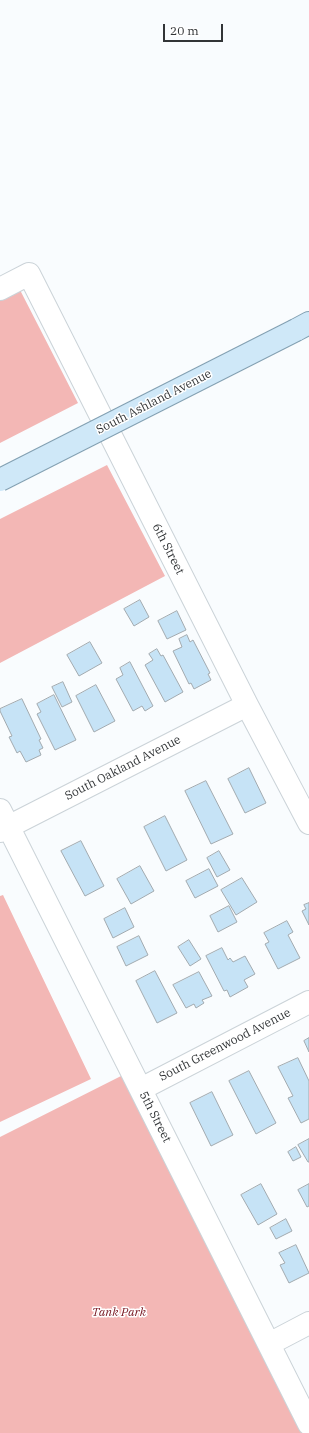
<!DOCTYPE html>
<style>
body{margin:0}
#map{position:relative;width:309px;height:1433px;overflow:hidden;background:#f9fcfe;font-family:"IBM Plex Serif",serif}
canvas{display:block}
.scale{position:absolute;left:163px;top:24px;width:60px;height:18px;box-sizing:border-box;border:2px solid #323537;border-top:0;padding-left:5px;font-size:12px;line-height:14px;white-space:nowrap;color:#323537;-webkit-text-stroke:3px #fff;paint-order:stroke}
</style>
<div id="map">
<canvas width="309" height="1433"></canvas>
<div class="scale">20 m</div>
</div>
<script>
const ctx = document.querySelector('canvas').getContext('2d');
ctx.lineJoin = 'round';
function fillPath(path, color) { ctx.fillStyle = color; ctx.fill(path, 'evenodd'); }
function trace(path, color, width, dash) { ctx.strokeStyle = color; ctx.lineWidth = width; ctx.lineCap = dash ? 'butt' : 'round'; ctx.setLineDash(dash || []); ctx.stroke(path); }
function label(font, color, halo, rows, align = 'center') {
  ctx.font = font + ' "IBM Plex Serif",serif'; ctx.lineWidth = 3; ctx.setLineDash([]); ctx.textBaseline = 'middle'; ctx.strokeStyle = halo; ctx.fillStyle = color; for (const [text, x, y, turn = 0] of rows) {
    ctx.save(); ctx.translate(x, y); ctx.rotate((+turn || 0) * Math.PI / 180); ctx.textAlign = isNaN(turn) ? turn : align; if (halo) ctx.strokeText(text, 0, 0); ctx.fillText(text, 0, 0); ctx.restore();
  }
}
fillPath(new Path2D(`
 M20 290 78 403 0 443V300Z
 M107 465 165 576 0 663V519Z
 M3 895 91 1079 0 1122V896Z
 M131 1071 309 1433H0V1137Z`), '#f3b7b5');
const building = new Path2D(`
 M140 600 149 617 134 626 124 609Z
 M177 611 186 630 167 639 158 621Z
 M187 635 190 642 193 640 210 673 208 674 211 680 194 689 191 683 189 684 173 651 182 647 179 639Z
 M90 642 102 663 79 676 67 655Z
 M157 649 161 656 163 655 183 692 165 702 145 665 153 660 149 654Z
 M130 662 153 706 145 711 142 706 133 711 116 679 123 675 120 668Z
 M63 682 72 702 62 707 52 687Z
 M96 685 115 721 94 732 76 696Z
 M54 695 76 740 55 750 37 714 41 712 37 704Z
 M22 699 41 739 39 740 43 748 39 750 41 755 26 762 20 751 17 753 9 737 12 736 0 711V709Z
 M249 768 266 803 245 813 228 779Z
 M206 781 233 834 211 844 185 791Z
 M165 816 187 860 166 871 144 827Z
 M81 841 104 886 85 896 61 851Z
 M219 851 230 870 217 877 207 858Z
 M140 866 154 891 131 904 117 879Z
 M209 869 218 886 195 898 186 881Z
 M242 878 257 902 236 915 221 890Z
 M309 903V925L302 911 306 909 304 905Z
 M229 906 237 922 218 932 210 916Z
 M125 908 134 927 113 938 104 919Z
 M287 921 293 932 288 935 300 958 278 969 265 944 269 942 264 933Z
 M139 936 148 955 126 966 117 947Z
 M189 940 201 959 190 966 178 947Z
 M222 948 228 960 230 958 233 962 245 956 255 974 244 980 248 987 230 997 227 990 224 991 206 956Z
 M155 971 177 1013 157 1023 136 981Z
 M199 972 212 996 202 1000 204 1003 196 1008 194 1004 186 1008 173 985Z
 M309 1038V1052L304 1041Z
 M298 1058 309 1081V1119L301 1123 288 1098 293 1096 278 1067Z
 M249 1071 276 1123 256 1134 229 1081Z
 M212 1092 233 1135 211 1146 190 1103Z
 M309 1139V1162H308L298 1145Z
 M296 1147 301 1157 293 1161 288 1152Z
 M261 1184 277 1214 258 1225 241 1195Z
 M309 1184V1206L307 1207 298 1190Z
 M286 1219 292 1231 276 1239 270 1228Z
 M296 1245 309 1273 289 1283 280 1265 285 1263 279 1253Z`);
fillPath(building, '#c6e3f6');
trace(building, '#a2aaaf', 1);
const minor = new Path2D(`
 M0 289 29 274 247 705 309 823
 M0 810 309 1424
 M0 831 247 705
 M141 1089 309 1002
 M269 1344 309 1323`);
const major = new Path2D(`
 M296 330 309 323`);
trace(minor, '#cbd3d8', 24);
trace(major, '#83a0b2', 24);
trace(minor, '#fff', 22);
trace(major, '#cfe8f8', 22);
const majorBridge = new Path2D(`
 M0 480 296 330`);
trace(majorBridge, '#83a0b2', 24, []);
trace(majorBridge, '#cfe8f8', 22);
label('12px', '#323537', '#fff', [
 ["South Ashland Avenue",154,402,-27],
 ["6th Street",168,549,63],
 ["South Oakland Avenue",123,768,-27],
 ["South Greenwood Avenue",225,1045,-27],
 ["5th Street",155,1117,63]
]);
label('italic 12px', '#771620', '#fff', [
 ["Tank Park",119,1313]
]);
</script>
